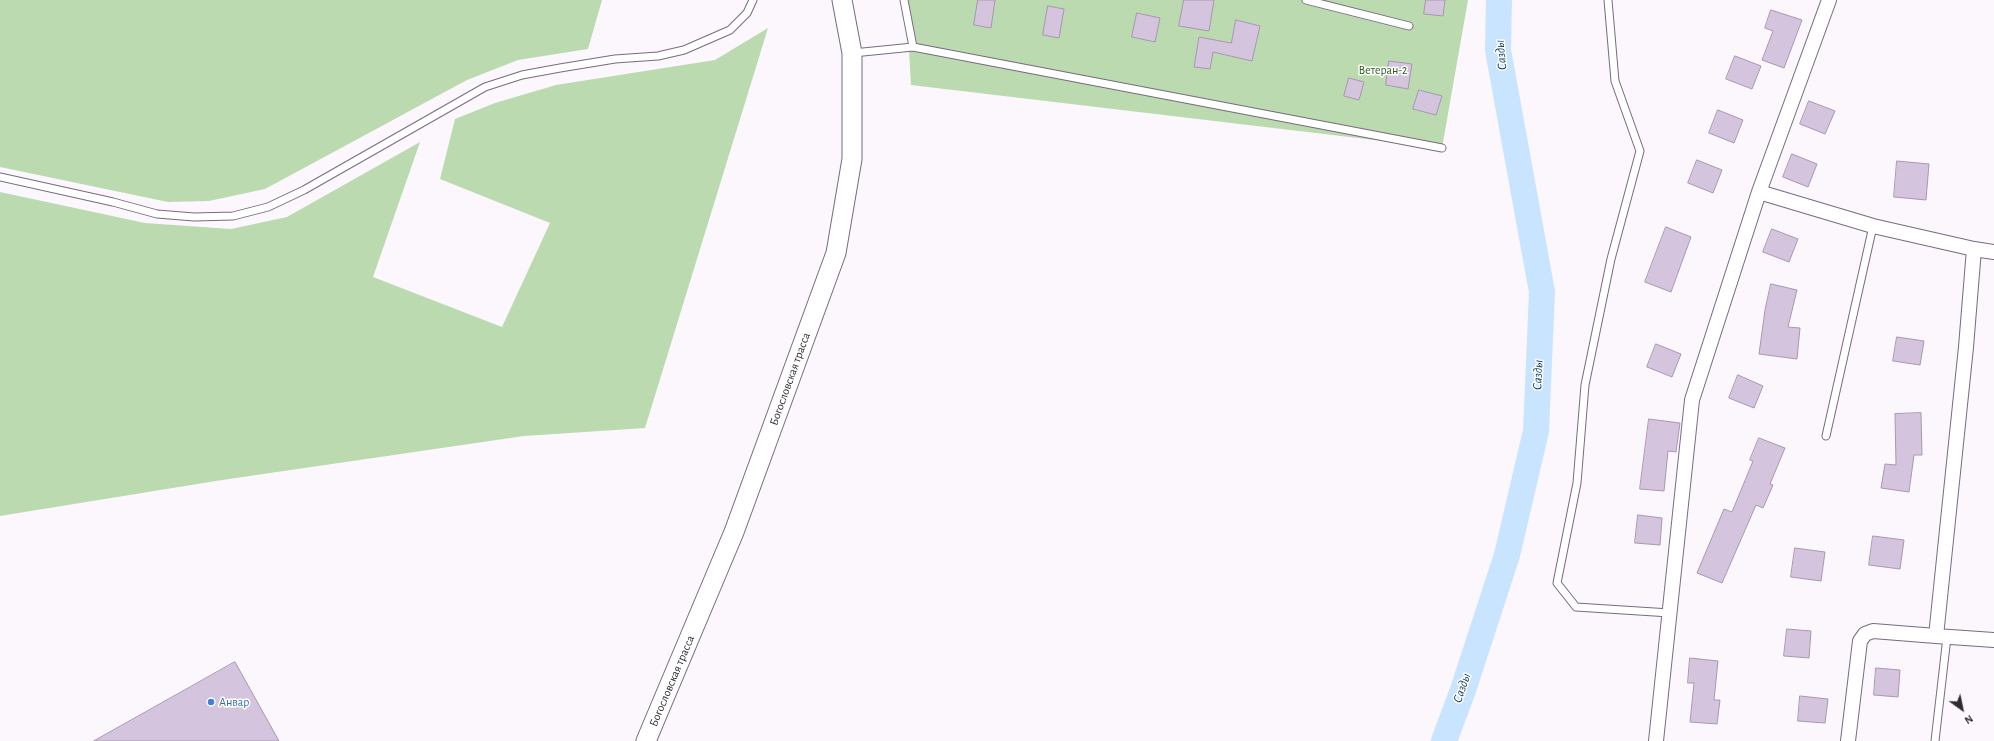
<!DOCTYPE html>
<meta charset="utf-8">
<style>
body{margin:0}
#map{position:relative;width:1994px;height:741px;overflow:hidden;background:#fbf7fd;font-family:"Alegreya Sans",sans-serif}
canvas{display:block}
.north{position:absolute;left:1942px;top:689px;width:40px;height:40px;-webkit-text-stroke:3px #fff;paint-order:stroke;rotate:147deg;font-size:11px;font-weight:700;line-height:16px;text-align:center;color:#2f2933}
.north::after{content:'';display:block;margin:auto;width:14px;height:18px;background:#2f2933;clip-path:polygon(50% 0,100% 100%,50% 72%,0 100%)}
</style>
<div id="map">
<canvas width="1994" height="741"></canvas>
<div class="north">N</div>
</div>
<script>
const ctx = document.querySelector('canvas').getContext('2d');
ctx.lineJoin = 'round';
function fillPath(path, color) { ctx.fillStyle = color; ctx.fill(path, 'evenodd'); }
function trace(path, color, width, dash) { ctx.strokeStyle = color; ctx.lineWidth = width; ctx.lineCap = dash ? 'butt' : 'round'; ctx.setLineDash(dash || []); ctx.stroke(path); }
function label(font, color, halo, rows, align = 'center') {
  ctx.font = font + ' "Alegreya Sans",sans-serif'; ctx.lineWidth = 3; ctx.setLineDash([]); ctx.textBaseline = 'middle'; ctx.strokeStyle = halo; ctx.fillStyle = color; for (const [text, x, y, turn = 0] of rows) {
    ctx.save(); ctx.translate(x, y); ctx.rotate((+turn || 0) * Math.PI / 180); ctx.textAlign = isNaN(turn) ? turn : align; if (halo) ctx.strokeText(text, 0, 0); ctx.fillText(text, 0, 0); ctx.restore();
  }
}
fillPath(new Path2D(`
 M0 0H602L588 49 518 60 467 80 265 189 209 201 168 202 0 167Z
 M906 0H1468L1442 148 911 85Z
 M768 28 645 428 524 436 222 480 0 516V192L145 223 231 229 287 217 420 142 373 277 502 327 550 223 440 179 455 119 495 103 556 85 715 60Z`), '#bbdab0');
trace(new Path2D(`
 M1444 741 1463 690 1507 555 1536 431 1542 292 1498 50 1499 0`), '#c9e4fe', 26);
const building = new Path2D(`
 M978 0H995L991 28 974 25Z
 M1184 0H1214L1209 31 1179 26Z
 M1426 0H1445L1443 16 1424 14Z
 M1048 6 1064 9 1059 38 1043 35Z
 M1771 10 1802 20 1784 68 1762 60 1773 31 1765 28Z
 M1137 13 1160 18 1155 42 1132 37Z
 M1236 20 1260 26 1252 61 1213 52 1210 69 1194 67 1199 37 1231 43Z
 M1735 56 1761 66 1752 89 1726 79Z
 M1389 61 1412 64 1408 89 1386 85Z
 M1349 78 1364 82 1359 100 1344 96Z
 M1419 90 1442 96 1436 115 1413 109Z
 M1809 101 1835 111 1825 134 1800 124Z
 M1718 110 1743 120 1734 143 1709 133Z
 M1792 154 1817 164 1808 187 1783 177Z
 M1697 160 1722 170 1713 193 1688 183Z
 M1897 161 1929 164 1926 200 1894 197Z
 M1666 227 1691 237 1671 292 1645 282Z
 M1772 229 1798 239 1789 262 1763 252Z
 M1771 284 1797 290 1788 327 1800 328 1797 359 1759 354 1765 310Z
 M1897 337 1924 341 1920 365 1893 361Z
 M1656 344 1681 354 1672 377 1647 367Z
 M1738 375 1763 386 1754 408 1729 398Z
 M1921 413 1922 455H1914L1909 492 1881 488 1885 464 1896 465 1895 414Z
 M1649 419 1680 423 1676 452 1668 451 1664 491 1640 489Z
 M1759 438 1785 448 1770 484 1773 485 1763 508 1756 505 1722 583 1697 573 1724 509 1732 512 1753 461 1750 460Z
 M1638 515 1662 518 1660 545 1635 543Z
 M1873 536 1904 540 1900 569 1869 565Z
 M1795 548 1825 552 1821 581 1791 577Z
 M1787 629 1811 631 1809 658 1784 656Z
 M1690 658 1718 661 1714 700H1720L1717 724 1690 722 1694 683H1688Z
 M235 662 279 741H94Z
 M1876 668 1900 670 1898 697 1874 695Z
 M1800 696 1828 699 1825 723 1798 721Z`);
fillPath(building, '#d5c4de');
trace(building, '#a798b0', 1);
const service = new Path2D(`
 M904 0 913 47 1442 148
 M1306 0 1409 26
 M1608 0 1615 81 1640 151 1611 259 1585 385 1577 483 1557 583 1576 607 1670 613
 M853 53 913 47
 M0 177 113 202 157 214 194 217 233 216 268 207 304 190 485 87 522 75 560 68 615 59 658 56 684 50 730 30 747 13 753 0
 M1826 436 1873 226
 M1935 741 1947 637`);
const minor = new Path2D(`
 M1759 192 1873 226 1974 249 1966 347 1936 636 1994 640
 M1974 249 1994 252
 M1656 741 1692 400 1759 192 1829 0
 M1848 741 1860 641 1865 634 1873 631 1936 636`);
const secondary = new Path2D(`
 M646 741 734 532 836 253 852 159V53L842 0`);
trace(service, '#796a81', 9);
trace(minor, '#796a81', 16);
trace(secondary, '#796a81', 21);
trace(service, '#fff', 7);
trace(minor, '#fff', 14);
trace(secondary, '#fff', 19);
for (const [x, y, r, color] of [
 [211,702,4,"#3f7fe0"]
]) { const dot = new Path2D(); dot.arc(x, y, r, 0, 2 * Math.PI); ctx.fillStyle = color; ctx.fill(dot); trace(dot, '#fff', 1.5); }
label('12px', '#2e5b1b', '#fff', [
 ["Ветеран-2",1383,70]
]);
label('12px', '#2f2933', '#fff', [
 ["Богословская трасса",790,379,-70],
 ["Богословская трасса",672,681,-67]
]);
label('12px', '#366cbe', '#fff', [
 ["Анвар",219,702]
], 'left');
label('italic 13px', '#03365d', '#fff', [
 ["Сазды",1501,55,-96],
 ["Сазды",1538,375,-88],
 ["Сазды",1462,688,-71]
]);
</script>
